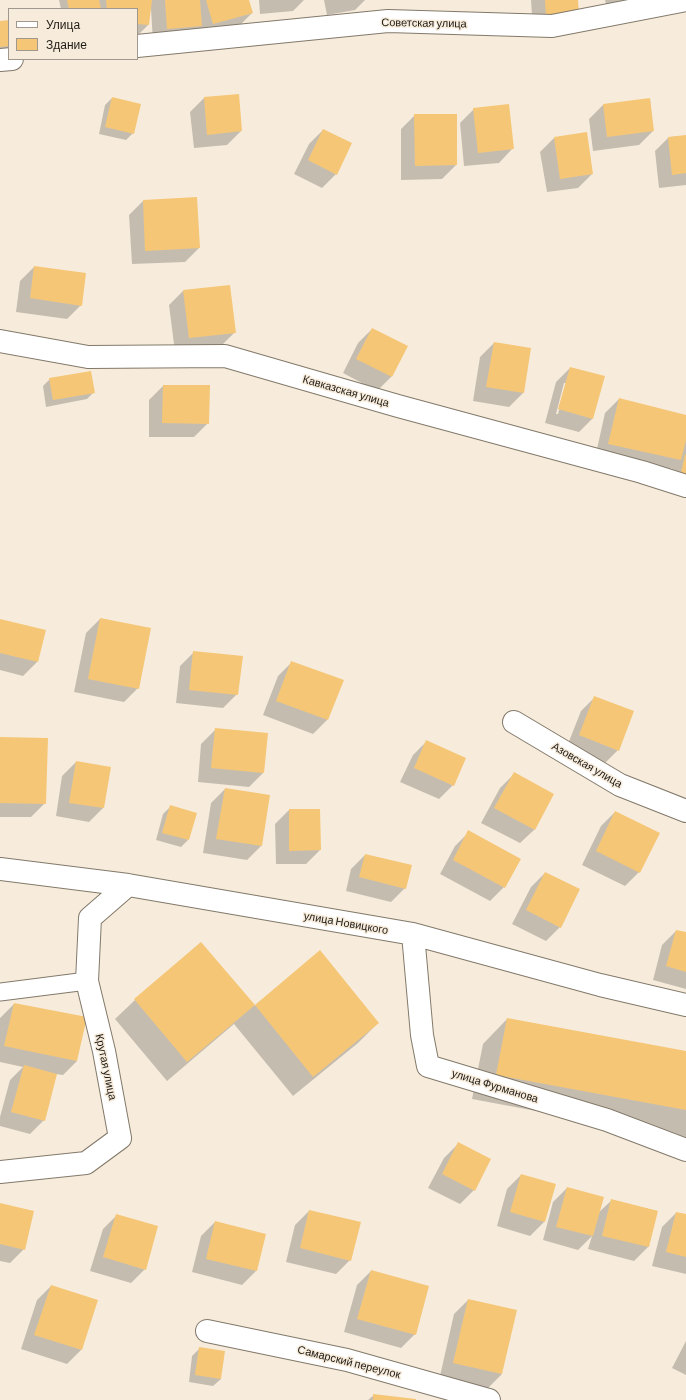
<!DOCTYPE html>
<meta charset="utf-8">
<style>
body{margin:0}
#map{position:relative;width:686px;height:1400px;overflow:hidden;background:#f7ecdc;font-family:Barlow,sans-serif}
canvas{display:block}
.legend{position:absolute;left:8px;top:8px;width:130px;height:52px;box-sizing:border-box;background:#f7ecdc;border:1px solid #a0988c;margin:0;padding:5px 7px;list-style:none;font-size:12px;color:#1e1a14}
.legend li{display:flex;align-items:center;gap:8px;height:20px}
.legend b{width:20px;border:1px solid #a0988c}
</style>
<div id="map">
<canvas width="686" height="1400"></canvas>
<ul class="legend">
<li><b style="height:5px;background:#fff"></b>Улица</li>
<li><b style="height:11px;background:#f5c675"></b>Здание</li>
</ul>
</div>
<script>
const ctx = document.querySelector('canvas').getContext('2d');
ctx.lineJoin = 'round';
function fillPath(path, color) { ctx.fillStyle = color; ctx.fill(path, 'evenodd'); }
function trace(path, color, width, dash) { ctx.strokeStyle = color; ctx.lineWidth = width; ctx.lineCap = dash ? 'butt' : 'round'; ctx.setLineDash(dash || []); ctx.stroke(path); }
function label(font, color, halo, rows, align = 'center') {
  ctx.font = font + ' Barlow,sans-serif'; ctx.lineWidth = 3; ctx.setLineDash([]); ctx.textBaseline = 'middle'; ctx.strokeStyle = halo; ctx.fillStyle = color; for (const [text, x, y, turn = 0] of rows) {
    ctx.save(); ctx.translate(x, y); ctx.rotate((+turn || 0) * Math.PI / 180); ctx.textAlign = isNaN(turn) ? turn : align; if (halo) ctx.strokeText(text, 0, 0); ctx.fillText(text, 0, 0); ctx.restore();
  }
}
fillPath(new Path2D(`
 M59 0H248L252 13 238 27 153 42 151 9H150L148 25 137 36V9H61Z
 M259 0H304L293 11 260 14Z
 M324 0H365L355 10 327 15Z
 M531 0H577L533 31Z
 M605 0H658L609 16Z
 M9 21V53H0V22Z
 M112 98 133 133 126 140 99 134 105 105Z
 M204 98 241 131 227 145 194 148 190 112Z
 M650 99 653 131 639 145 593 151 589 119 603 105Z
 M474 109 513 148 499 163 464 166 460 123Z
 M415 115 456 165 442 179 401 180V129Z
 M323 130 336 174 322 188 294 174 309 144Z
 M686 136V185L659 188 655 151 669 137Z
 M554 138 592 174 578 188 547 192 540 152Z
 M143 201 199 248 185 262 132 264 129 215Z
 M34 267 81 305 67 319 16 312 20 281Z
 M183 291 234 333 220 347 175 352 169 305Z
 M372 329 406 347 391 377 377 391 343 373 358 343Z
 M494 343 530 349 523 393 509 407 473 401 480 357Z
 M570 368 593 418 579 432 545 423 556 382ZM564 383H566L558 414H556Z
 M50 379 94 392 87 399 46 407 43 386Z
 M163 386 208 423 194 437H149V400Z
 M619 399 686 416V492L667 487 672 468 666 474 595 458 605 413Z
 M100 619 138 688 124 702 74 692 86 633Z
 M0 621 44 631 37 662 23 676 0 670Z
 M194 652 237 694 223 708 176 703 180 666Z
 M292 662 342 681 327 720 313 734 263 715 278 676Z
 M595 697 618 750 604 764 566 749 581 711Z
 M215 730 263 773 249 787 198 782 201 744Z
 M0 738 45 803 31 817H0Z
 M427 741 453 785 439 799 400 782 413 755Z
 M76 762 103 808 89 822 56 816 62 776Z
 M514 774 553 794 534 830 520 843 481 823 500 788Z
 M225 789 269 796 261 846 247 860 203 853 211 803Z
 M170 807 188 840 181 847 156 840 163 814Z
 M289 810 320 850 306 864H276L275 824Z
 M615 812 639 872 625 886 582 865 601 826Z
 M469 832 504 887 490 901 440 874 455 846Z
 M365 855 405 888 391 902 346 891 351 869Z
 M545 873 560 927 546 941 512 924 531 887Z
 M676 931 686 933V989L653 980 662 945Z
 M200 943 254 1006 320 952 378 1023 358 1043 293 1096 234 1024 167 1081 115 1019 135 1000Z
 M14 1004 77 1061 63 1075 56 1074 44 1120 30 1134 0 1126V1117L10 1080 23 1067 0 1062V1018Z
 M507 1019 686 1052V1139L472 1099 483 1044Z
 M458 1144 474 1190 460 1204 428 1188 444 1158Z
 M521 1175 554 1185 544 1222 530 1236 497 1226 507 1189Z
 M567 1188 598 1213 612 1200 657 1211 648 1247 634 1261 588 1249 592 1236 578 1250 543 1240 553 1202Z
 M0 1204 24 1249 10 1263 0 1261Z
 M309 1211 350 1260 336 1274 286 1262 295 1225Z
 M676 1213 686 1216V1274L652 1266 662 1227Z
 M117 1215 145 1269 131 1283 90 1271 103 1229Z
 M215 1222 256 1271 242 1285 192 1272 201 1236Z
 M371 1271 415 1334 401 1348 344 1332 357 1285Z
 M51 1286 97 1301 81 1350 67 1364 21 1349 37 1300Z
 M468 1300 502 1374 488 1388 440 1376 454 1314Z
 M686 1341V1375L672 1368Z
 M199 1349 221 1379 213 1386 189 1382 192 1356Z
 M374 1395 416 1400H368Z`), '#0003');
fillPath(new Path2D(`
 M67 0H99L101 9H69Z
 M106 0H152L149 25 137 24V9H107Z
 M165 0H200L202 26 167 29Z
 M206 0H249L253 13 213 24Z
 M545 0H578L579 15 546 17Z
 M9 20V46L0 47V21Z
 M239 94 242 131 207 135 204 97Z
 M112 97 141 104 134 134 105 127Z
 M650 98 654 131 607 137 603 104Z
 M509 104 514 149 478 153 473 108Z
 M414 114H457V165L415 166Z
 M323 129 352 143 337 175 308 160Z
 M587 132 593 174 560 179 554 137Z
 M686 135V173L672 175 668 137Z
 M197 197 200 248 145 251 143 200Z
 M34 266 86 273 82 306 30 298Z
 M230 285 236 333 189 338 183 290Z
 M372 328 408 346 392 377 356 359Z
 M494 342 531 348 524 393 486 387Z
 M570 367 605 376 593 419 558 409Z
 M91 371 95 393 53 400 49 378Z
 M163 385H210L209 424 162 423Z
 M619 398 686 415V440L681 460 608 444Z
 M685 454 686 455V474L681 473Z
 M100 618 151 628 139 689 88 679Z
 M0 619 46 630 38 662 0 653Z
 M193 651 243 656 238 695 189 690Z
 M291 661 344 680 328 720 276 701Z
 M594 696 634 711 619 751 579 735Z
 M215 728 268 733 264 773 211 768Z
 M0 737 48 738 46 804 0 803Z
 M426 740 466 758 454 786 414 768Z
 M76 761 111 767 104 808 69 803Z
 M514 772 554 794 535 830 494 808Z
 M225 788 270 795 262 846 216 839Z
 M170 805 197 813 189 840 162 833Z
 M289 809H320L321 850 289 851Z
 M615 811 660 833 640 873 596 851Z
 M468 830 521 859 505 888 453 860Z
 M365 854 412 865 406 889 359 877Z
 M545 872 580 889 561 928 526 910Z
 M676 930 686 932V972L666 966Z
 M201 942 255 1005 187 1062 134 999Z
 M320 950 379 1023 313 1077 255 1005Z
 M14 1003 87 1017 77 1061 4 1046Z
 M507 1018 686 1051V1110L496 1075Z
 M24 1065 57 1074 45 1121 11 1112Z
 M458 1142 491 1159 475 1191 442 1174Z
 M521 1174 556 1184 545 1222 510 1212Z
 M567 1187 604 1197 593 1236 556 1227Z
 M611 1199 658 1211 649 1247 602 1236Z
 M0 1203 34 1211 25 1250 0 1244Z
 M309 1210 361 1222 351 1261 300 1248Z
 M676 1212 686 1214V1257L666 1252Z
 M116 1214 158 1226 146 1270 103 1257Z
 M215 1221 266 1234 257 1271 206 1259Z
 M371 1270 429 1286 416 1335 357 1319Z
 M51 1285 98 1300 82 1350 34 1335Z
 M468 1299 517 1310 502 1374 453 1363Z
 M199 1347 225 1351 221 1379 195 1375Z
 M373 1394 416 1399V1400H373Z`), '#f5c675');
const lane = new Path2D(`
 M0 992 87 981`);
const street = new Path2D(`
 M137 46 388 21 552 26 686 0
 M0 60 12 59
 M0 341 88 357 225 356 398 406 642 472 686 486
 M514 722 620 785 686 811
 M0 869 128 885 413 934 600 985 686 1005
 M413 934 422 1035 428 1066 607 1120 686 1150
 M0 1172 86 1163 120 1138 104 1051 87 981 90 918 128 885
 M207 1331 347 1360 489 1400`);
trace(lane, '#82796a', 19);
trace(street, '#82796a', 24);
trace(lane, '#fff', 17);
trace(street, '#fff', 22);
label('11px', '#1e1a14', '#f7ecdc', [
 ["Советская улица",424,23,1],
 ["Кавказская улица",346,391,16],
 ["Азовская улица",587,765,30],
 ["улица Новицкого",346,923,10],
 ["Крутая улица",106,1067,78],
 ["улица Фурманова",495,1086,17],
 ["Самарский переулок",349,1362,14]
]);
</script>
